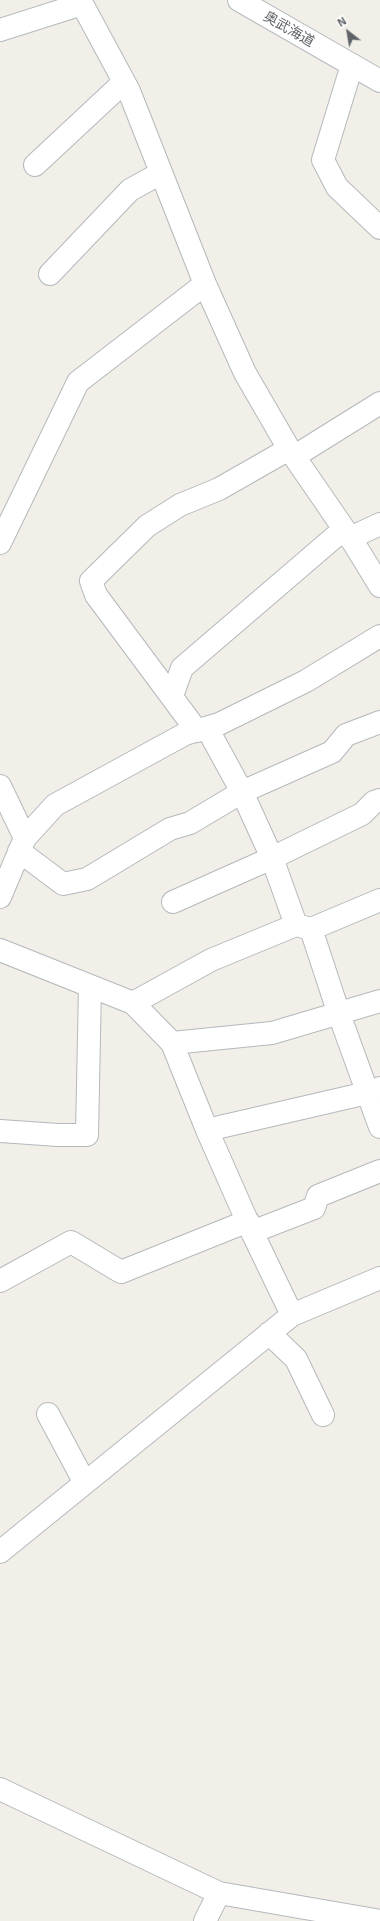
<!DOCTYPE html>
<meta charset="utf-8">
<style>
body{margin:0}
#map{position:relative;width:380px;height:1921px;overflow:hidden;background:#f1efe8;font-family:"Exo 2",sans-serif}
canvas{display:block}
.north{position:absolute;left:328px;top:12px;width:40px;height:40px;-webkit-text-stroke:3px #fff;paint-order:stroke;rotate:329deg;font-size:11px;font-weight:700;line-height:16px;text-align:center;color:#5f6368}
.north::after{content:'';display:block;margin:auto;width:14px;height:18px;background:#5f6368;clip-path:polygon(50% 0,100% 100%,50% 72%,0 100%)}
</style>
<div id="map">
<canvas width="380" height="1921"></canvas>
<div class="north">N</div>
</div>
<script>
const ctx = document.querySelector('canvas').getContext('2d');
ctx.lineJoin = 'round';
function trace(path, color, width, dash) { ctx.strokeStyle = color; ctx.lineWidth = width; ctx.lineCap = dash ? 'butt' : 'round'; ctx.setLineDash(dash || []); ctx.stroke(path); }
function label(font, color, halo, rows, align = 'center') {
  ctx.font = font + ' "Exo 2","Noto Sans JP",sans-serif'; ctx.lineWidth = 3; ctx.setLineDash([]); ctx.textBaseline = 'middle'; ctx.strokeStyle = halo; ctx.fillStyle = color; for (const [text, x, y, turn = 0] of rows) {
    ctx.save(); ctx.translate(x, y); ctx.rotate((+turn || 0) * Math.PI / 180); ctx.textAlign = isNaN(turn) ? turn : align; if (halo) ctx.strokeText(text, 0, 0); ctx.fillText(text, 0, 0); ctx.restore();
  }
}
const street = new Path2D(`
 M80 0 129 91 205 284 245 373 289 449 355 545 380 586
 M0 30 82 4
 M352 65 323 160 337 187 380 228
 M35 165 124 82
 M50 274 130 190 161 173
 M295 456 380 403
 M350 538 380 524
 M0 543 78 382 205 284
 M172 696 182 668 344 529
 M207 728 242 792 272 858 296 925
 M197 731 96 595 91 581 147 526 180 505 219 489 289 449
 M0 786 25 838
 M19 851 63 884 87 879 170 829 190 823 242 792 332 752 346 735 380 722
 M0 897 25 838 55 805 185 734 219 724 306 681 380 636
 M173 902 272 858 362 814 374 802 380 800
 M311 929 339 1014 380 1127
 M0 950 133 1003 211 960 296 925 311 929 380 900
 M133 1003 172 1043 207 1130 252 1232 292 1315
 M172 1043 272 1033 380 1001
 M207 1130 367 1093 380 1088
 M0 1131 58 1135H87L90 986
 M252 1232 314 1208 318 1196 380 1171
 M0 1281 71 1242 121 1272 248 1221
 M269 1333 296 1359 323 1415
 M48 1414 85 1483
 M0 1552 292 1315 380 1278
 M0 1789 219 1893 380 1921
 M205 1921 219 1893`);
const secondary = new Path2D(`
 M239 0 380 81`);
trace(street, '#b5b8bc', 24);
trace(secondary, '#b6babf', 24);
trace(street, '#fff', 22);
trace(secondary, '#fff', 22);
label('14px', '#5f6368', '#fff', [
 ["奥武海道",289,29,30]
]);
</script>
